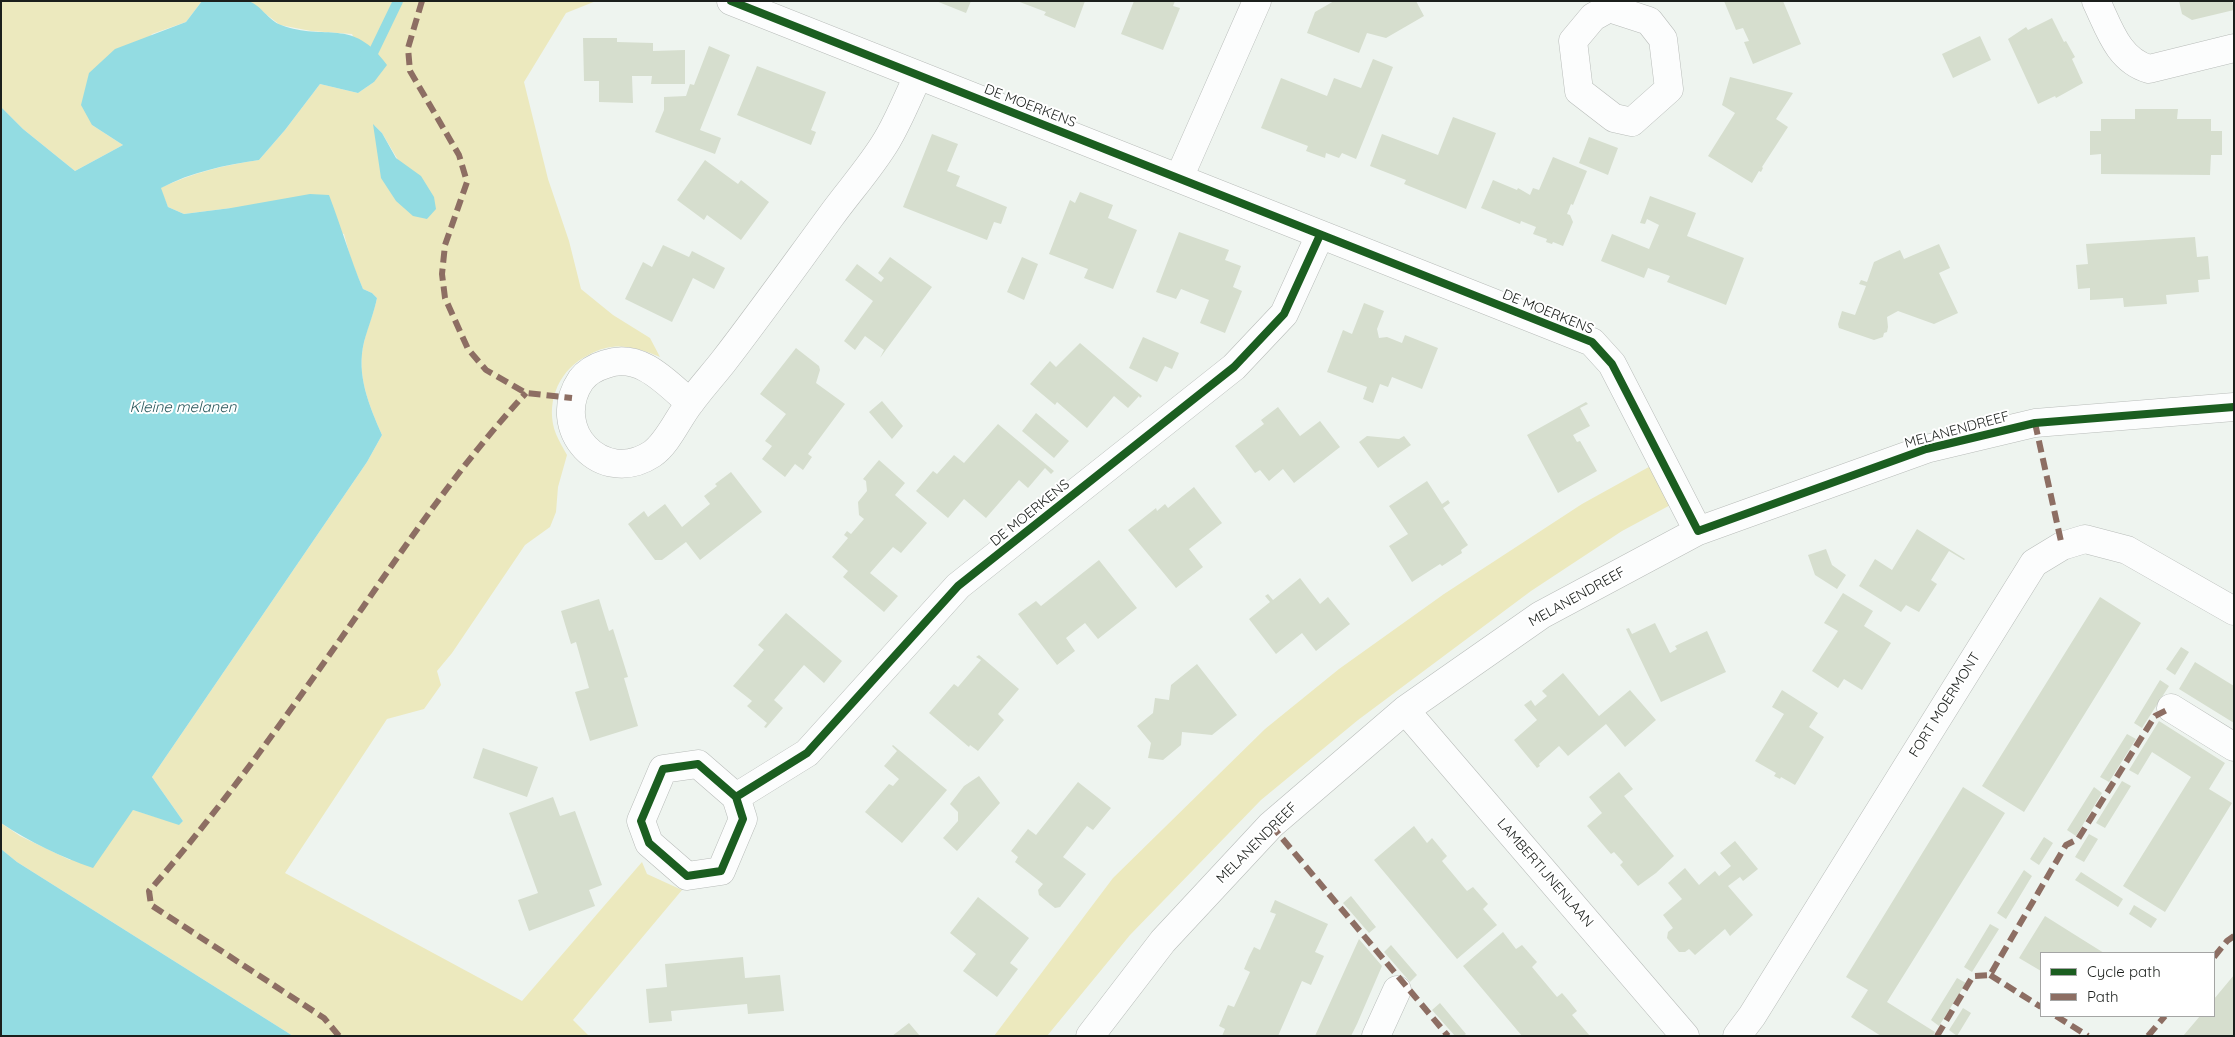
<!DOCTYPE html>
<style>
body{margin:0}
#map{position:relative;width:2235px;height:1037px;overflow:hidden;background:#eef4ef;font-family:Quicksand,sans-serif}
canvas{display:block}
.frame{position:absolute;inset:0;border:2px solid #1b1f1c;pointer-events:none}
.legend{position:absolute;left:2040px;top:952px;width:175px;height:65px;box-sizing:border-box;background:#fff;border:1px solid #a4a5a4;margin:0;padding:6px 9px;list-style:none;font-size:15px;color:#1b1f1c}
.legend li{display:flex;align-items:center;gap:10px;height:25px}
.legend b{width:25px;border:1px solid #a4a5a4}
</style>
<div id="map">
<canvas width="2235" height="1037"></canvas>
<div class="frame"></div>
<ul class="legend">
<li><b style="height:6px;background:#1b5e20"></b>Cycle path</li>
<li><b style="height:6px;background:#8d6e63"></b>Path</li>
</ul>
</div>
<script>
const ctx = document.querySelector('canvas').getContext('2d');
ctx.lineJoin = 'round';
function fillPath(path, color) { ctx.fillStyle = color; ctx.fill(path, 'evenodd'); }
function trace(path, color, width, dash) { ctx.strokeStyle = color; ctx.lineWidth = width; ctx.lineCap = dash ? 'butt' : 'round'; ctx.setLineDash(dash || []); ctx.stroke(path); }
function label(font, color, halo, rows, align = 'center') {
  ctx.font = font + ' Quicksand,sans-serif'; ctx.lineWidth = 4; ctx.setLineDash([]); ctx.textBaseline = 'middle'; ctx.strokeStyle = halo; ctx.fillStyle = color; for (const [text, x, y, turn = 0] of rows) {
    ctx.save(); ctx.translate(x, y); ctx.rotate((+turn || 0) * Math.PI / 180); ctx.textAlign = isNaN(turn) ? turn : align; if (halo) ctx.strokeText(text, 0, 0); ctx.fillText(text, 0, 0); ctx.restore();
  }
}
fillPath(new Path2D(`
 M1 1H202L186 22 152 34 92 125 123 145 75 171 23 129 1 107Z
 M249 1H596L566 13 524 82 548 179 569 241 581 289 613 315 650 338 660 357C645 351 628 345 612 347 601 348 592 353 583 358 557 373 545 406 556 434 559 441 563 448 567 455L558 487 556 512 550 527 525 545 452 653 437 671 441 685 424 709 387 719 285 873 522 1001 642 862 647 874 682 890 573 1020 589 1036H293L17 862 1 849V823L20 836 70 860 133 810 179 824 183 821 152 777 367 462 382 435C369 405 356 375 364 342 367 327 374 313 377 298L372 293 363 289 351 260 344 234 231 208 184 214 168 207 160 188C193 173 224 165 259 160L285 130 320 84 358 93 374 82 352 34 311 31 280 25ZM374 125 382 133 430 214 427 219Z
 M1656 463 1676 502 1622 531 1531 591 1358 720 1261 800 1130 935 1047 1036H994L1113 878 1265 729 1339 669 1444 594 1582 504Z`), '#ece9be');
fillPath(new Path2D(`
 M202 1C216 1 234 0 248 1 260 4 269 21 281 25 326 42 352 16 387 65L374 82 358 93 320 84 285 130 259 160C225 165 191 172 161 188L168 207 184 214 231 208 310 194 329 195C341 226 350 258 363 289L372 293 377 298C374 313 368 327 364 342 356 375 369 405 382 435L367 462 152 777 183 821 179 825 133 810 93 868C61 857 30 842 1 823V107L23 129 75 171 123 145 92 125 81 105 89 73 115 49 186 22Z
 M373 124 382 133 396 158 421 176 434 197 436 209 427 219 413 216 396 201 381 178Z
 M1 849 17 862 293 1036H1Z`), '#93dce2');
trace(new Path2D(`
 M365 55H372L398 1`), '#93dce2', 10);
fillPath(new Path2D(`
 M936 1H971L966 13Z
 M1017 1H1085L1075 28 1044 15 1046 12Z
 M1134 1H1175L1173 6 1180 8 1163 50 1121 34Z
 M1334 1H1416L1424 16 1386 38 1367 33 1359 53 1307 33 1315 12Z
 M1724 1H1783L1801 44 1753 64 1744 42 1749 41 1743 28 1736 30Z
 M2179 1H2232L2234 10 2192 20 2182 14Z
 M2052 18 2064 42 2066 41 2075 57 2072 59 2083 83 2056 98 2055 96 2038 104 2008 39 2026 27 2028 30Z
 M1980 36 1991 60 1953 78 1942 54Z
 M583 38H617V42L653 43V51L685 50V84H651L652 76H632L633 103 599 102V81H584Z
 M709 46 730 55 700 130 721 138 715 154 655 132 664 110V97L686 96 690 84 694 85Z
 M1373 59 1393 67 1356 159 1342 153 1339 158 1326 153 1325 158 1306 151 1308 146 1261 128 1281 78 1327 96 1334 78 1361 88Z
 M757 66 826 92 811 130 816 132 811 145 737 115Z
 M1730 77 1793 93 1776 119 1788 127 1762 167 1763 168 1761 172 1759 171 1752 183 1708 156 1735 113 1722 105Z
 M2135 109H2178L2177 119H2211V131H2222V155H2211L2210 175 2101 174V154L2090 155V131H2101V119H2135Z
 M1453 117 1496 133 1466 209 1404 184 1406 180 1370 166 1382 134 1438 155Z
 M932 134 958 144 947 171 960 176 956 186 1007 207 1001 224 994 222 987 240 903 207Z
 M1589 137 1618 148 1608 175 1579 163Z
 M1553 157 1587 171 1573 205 1571 204 1567 214 1570 215 1573 222 1563 246 1553 242 1552 244 1546 242 1547 239 1533 234 1536 227 1521 221 1520 224 1481 208 1493 180 1517 190 1518 188 1530 195 1533 188 1539 190Z
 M705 160 738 184 741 180 769 202 741 240 707 215 704 220 677 200Z
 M1080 192 1113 205 1108 218 1137 230 1113 289 1084 278 1088 269 1049 254 1070 200 1075 203Z
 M1650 196 1696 213 1687 236 1744 258 1726 305 1667 282 1670 276 1648 268 1644 278 1601 261 1612 234 1649 249 1659 225 1647 219 1645 224 1640 223Z
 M1179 232 1229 250 1225 260 1241 266 1233 287 1242 291 1225 333 1200 323 1209 300 1181 289 1176 299 1156 292Z
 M2195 237 2197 257 2208 256 2210 279 2198 280 2199 292 2166 295 2167 304 2124 307 2123 298 2090 300V288L2078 289 2076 265 2088 264 2086 244Z
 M1939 244 1950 268 1939 273 1958 313 1934 324 1898 311 1887 317 1888 327 1887 332 1884 333 1883 337 1874 340 1839 328 1838 324 1842 311 1855 315 1866 286 1859 284 1861 280 1867 282 1874 262 1900 250 1904 259Z
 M663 245 689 257 692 251 725 268 714 289 693 278 672 322 625 299 643 262 652 267Z
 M890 257 932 287 880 358 884 350 865 336 855 350 844 341 873 301 845 280 857 264 881 282 884 278 878 273Z
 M1022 257 1038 264 1024 300 1007 292Z
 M1364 303 1384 311 1377 329 1379 338 1387 337 1402 343 1405 335 1438 348 1422 389 1392 377 1388 387 1380 384 1373 403 1363 399 1367 387 1327 372 1343 330 1352 334Z
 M1143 337 1179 353 1172 369 1165 366 1157 382 1129 368Z
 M1080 343 1142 396 1140 398 1139 396 1128 408 1114 396 1087 428 1057 402 1055 405 1030 384 1050 361 1056 367Z
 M796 348 819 366 820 370 816 383 845 404 808 454 812 457 803 470 795 464 785 477 762 459 772 446 765 441 786 414 760 394Z
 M882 401 903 426 892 439 869 412Z
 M1586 402 1588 404 1580 408 1590 426 1573 435 1577 442 1580 441 1597 471 1558 493 1527 435Z
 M1278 407 1300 436 1320 421 1340 447 1294 483 1283 469 1269 481 1260 470 1255 473 1235 446 1264 424 1261 420Z
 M1036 413 1069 441 1054 458 1022 431Z
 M998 424 1054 471 1051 474 1045 468 1028 488 1019 480 986 518 964 499 948 518 916 491 933 471 937 474 954 455 964 463Z
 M1367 436 1399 439 1404 436 1411 445 1378 468 1359 442Z
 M879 460 905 483 895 495 927 523 901 553 893 547 870 573 898 596 884 612 843 577 848 571 832 557 848 538 844 535 847 531 851 534 864 519 859 515 858 502 867 491 866 481 863 479Z
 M731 472 762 512 700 560 686 542 662 560H655L628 524 644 511 648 517 665 504 682 527 710 504 704 496 717 486 715 484Z
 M1427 481 1442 504 1448 500 1450 503 1443 508 1468 545 1461 550 1462 553 1442 566 1440 564 1412 582 1389 546 1408 534 1389 506Z
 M1194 487 1222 523 1189 549 1203 567 1176 588 1128 530 1156 508 1157 511 1165 504 1168 508Z
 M1917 529 1965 559 1964 560 1949 551 1931 580 1937 584 1919 612 1906 605 1901 612 1859 586 1875 559 1892 570Z
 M1826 549 1832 565 1846 575 1837 589 1815 575 1808 555Z
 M1099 560 1137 608 1098 639 1085 623 1066 638 1075 651 1057 665 1018 614 1036 601 1041 606Z
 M1300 578 1320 604 1328 597 1350 624 1316 651 1302 633 1276 654 1249 619 1270 602 1265 596 1268 594 1273 600Z
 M1843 593 1873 611 1864 626 1891 643 1862 690 1844 679 1838 688 1812 671 1838 631 1824 623Z
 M2100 597 2141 623 2024 812 1982 786Z
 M599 599 609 631 613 629 628 677 624 678 638 726 590 741 575 692 589 688 576 642 571 644 561 611Z
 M786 613 842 661 824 683 804 665 774 700 783 708 766 728 764 727 767 723 747 706 752 701 733 686 764 650 758 645Z
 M1655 623 1670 653 1677 649 1675 646 1707 631 1726 672 1661 702 1626 629 1629 628 1632 634Z
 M2181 647 2189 652 2175 675 2166 669Z
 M979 655 1019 689 998 714 1004 720 978 751 970 745 969 747 929 713 954 684 958 687 981 660 976 657Z
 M2195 662 2234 686V723L2179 689Z
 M1197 664 1237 715 1212 735 1182 732 1181 745 1163 760 1148 758 1151 743 1137 726 1153 713 1155 698 1169 700 1171 685Z
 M1563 673 1599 716 1630 690 1656 720 1625 747 1606 724 1568 756 1559 746 1539 764 1540 766 1537 768 1514 740 1537 720 1524 705 1531 700 1535 706 1547 696 1542 691Z
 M2160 680 2169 686 2142 728 2134 723Z
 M1782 690 1818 713 1809 727 1824 737 1795 785 1781 777 1780 779 1774 776 1776 773 1755 761 1784 714 1772 707Z
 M2159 721 2225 763 2209 789 2232 803 2165 912 2123 886 2191 777 2152 752 2138 775 2129 770Z
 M2127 734 2136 739 2109 782 2100 777Z
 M893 745 947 790 902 843 865 812 889 784 893 786 899 779 884 766 897 751 892 746Z
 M483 748 538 767 527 797 473 778Z
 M1619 772 1633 789 1624 796 1674 856 1656 873 1638 886 1620 865 1623 862 1614 852 1611 854 1587 826 1602 813 1589 797Z
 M979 776 1000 803 957 851 943 838 958 821V812L950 804 964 786Z
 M2122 781 2131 786 2105 828 2096 823Z
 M1078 782 1111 808 1093 830 1087 826 1063 857 1086 874 1060 907 1055 908 1039 895 1038 890 1043 884 1015 862 1018 857 1011 851 1028 829 1036 835Z
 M1963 787 2005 813 1887 1002 1935 1032 1933 1036H1881L1851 1017 1868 990 1846 977Z
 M2094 787 2102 793 2076 836 2067 830Z
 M553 797 560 816 575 811 602 885 589 890 595 906 529 931 518 900 538 893 509 813Z
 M1414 826 1427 843 1432 838 1447 856 1442 861 1467 891 1473 887 1488 904 1483 909 1497 925 1457 959 1374 860Z
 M2089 834 2098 839 2084 862 2075 857Z
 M2044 837 2053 843 2039 865 2030 859Z
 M1735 841 1758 869 1743 881 1740 877 1728 886 1753 915 1730 936 1725 929 1695 955 1689 949 1685 952H1679L1667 938 1668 932 1673 928 1663 915 1682 899 1668 883 1685 868 1699 885 1715 871 1719 876 1731 866 1720 853Z
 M2024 870 2032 876 2006 919 1997 913Z
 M2081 872 2123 899 2118 907 2075 880Z
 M1351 896 1376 927 1369 933 1343 903Z
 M978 897 1029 938 1010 963 1018 969 997 997 963 971 976 954 950 933Z
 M1275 900 1328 924 1315 952 1324 956 1311 985 1302 981 1278 1036H1222L1225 1029 1219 1026 1228 1005 1234 1007 1250 972 1244 969 1249 957 1254 947 1260 950 1276 914 1270 912Z
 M2134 905 2157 919 2151 928 2129 914Z
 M2045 916 2072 933 2104 953H2041V971L2019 958Z
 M1990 924 1999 929 1972 972 1964 967Z
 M1503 932 1516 949 1522 945 1537 962 1532 967 1557 997 1562 993 1569 1001 1577 1011 1572 1015 1590 1036H1522L1463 966Z
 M1359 939 1382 966 1357 1024 1351 1036H1315Z
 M1391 945 1417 975 1410 982 1384 952Z
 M743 957 745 978 780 975 784 1011 748 1014 747 1004 671 1011 672 1021 649 1023 646 989 667 987 665 964Z
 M2234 975V1036H2183L2200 1016H2214V999Z
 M1957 978 1966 983 1939 1026 1931 1020Z
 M1440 1003 1466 1034 1463 1036H1455L1432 1010Z
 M1963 1008 1971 1013 1957 1036 1949 1030Z
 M909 1023 920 1036H892Z`), '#d6dece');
const minor = new Path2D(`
 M731 1 1592 342 1612 364 1698 531
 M2096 1C2109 28 2118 60 2149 69L2234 48
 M1609 8 1649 21 1663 39 1669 89 1632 122 1614 118 1579 91 1573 41 1593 17Z
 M1179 178 1257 1
 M690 403C666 382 640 352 606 364 596 367 587 372 581 380 548 429 602 487 652 454 668 443 678 418 690 403 700 389 712 376 723 362 760 314 795 265 831 216 849 191 871 167 887 140 899 120 908 97 918 76
 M2171 708 2234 747
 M1405 710 1685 1036
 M736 797 698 764 663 769 641 821 649 843 687 876 721 871 743 819 736 797 807 753 958 586 1234 367 1284 314 1320 235
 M1090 1036 1163 941 1271 825 1405 710 1541 615 1698 531 1926 449 2035 423 2234 407
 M1376 1036 1397 990
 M1737 1036 1752 1016 2034 563 2062 546 2085 539 2127 550 2234 611`);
trace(minor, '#b8bcb9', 29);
trace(minor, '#fcfdfd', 28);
trace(new Path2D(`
 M422 1 408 48 410 71 459 155 467 182 445 245 442 274 445 298 468 349 486 370 526 393 572 398
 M2035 423 2062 546
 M1271 825 1448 1036
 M2214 957 2227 941 2234 936
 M1990 975 2041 1007
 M2056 1016 2088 1036
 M339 1036 324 1018 151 905 149 891C227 802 295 704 363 607 414 533 465 459 526 393
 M1937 1036 1973 976 1990 975 2066 845 2078 839 2155 716 2171 708
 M2148 1036 2165 1016`), '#8d6e63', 6, [12, 6]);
trace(new Path2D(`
 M731 1 1592 342 1612 364 1698 531 1926 449 2035 423 2234 407
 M736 797 698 764 663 769 641 821 649 843 687 876 721 871 743 819 736 797 807 753 958 586 1234 367 1284 314 1320 235`), '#1b5e20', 8);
label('14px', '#1b1f1c', '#fff', [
 ["DE MOERKENS",1030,106,21],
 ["DE MOERKENS",1548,312,22],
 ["MELANENDREEF",1957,430,-15],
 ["DE MOERKENS",1030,513,-39],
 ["MELANENDREEF",1577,597,-29],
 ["FORT MOERMONT",1945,705,-58],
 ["MELANENDREEF",1257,843,-45],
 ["LAMBERTIJNENLAAN",1545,873,49]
]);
label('italic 15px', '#2c5a5e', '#fff', [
 ["Kleine melanen",183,407]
]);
</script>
